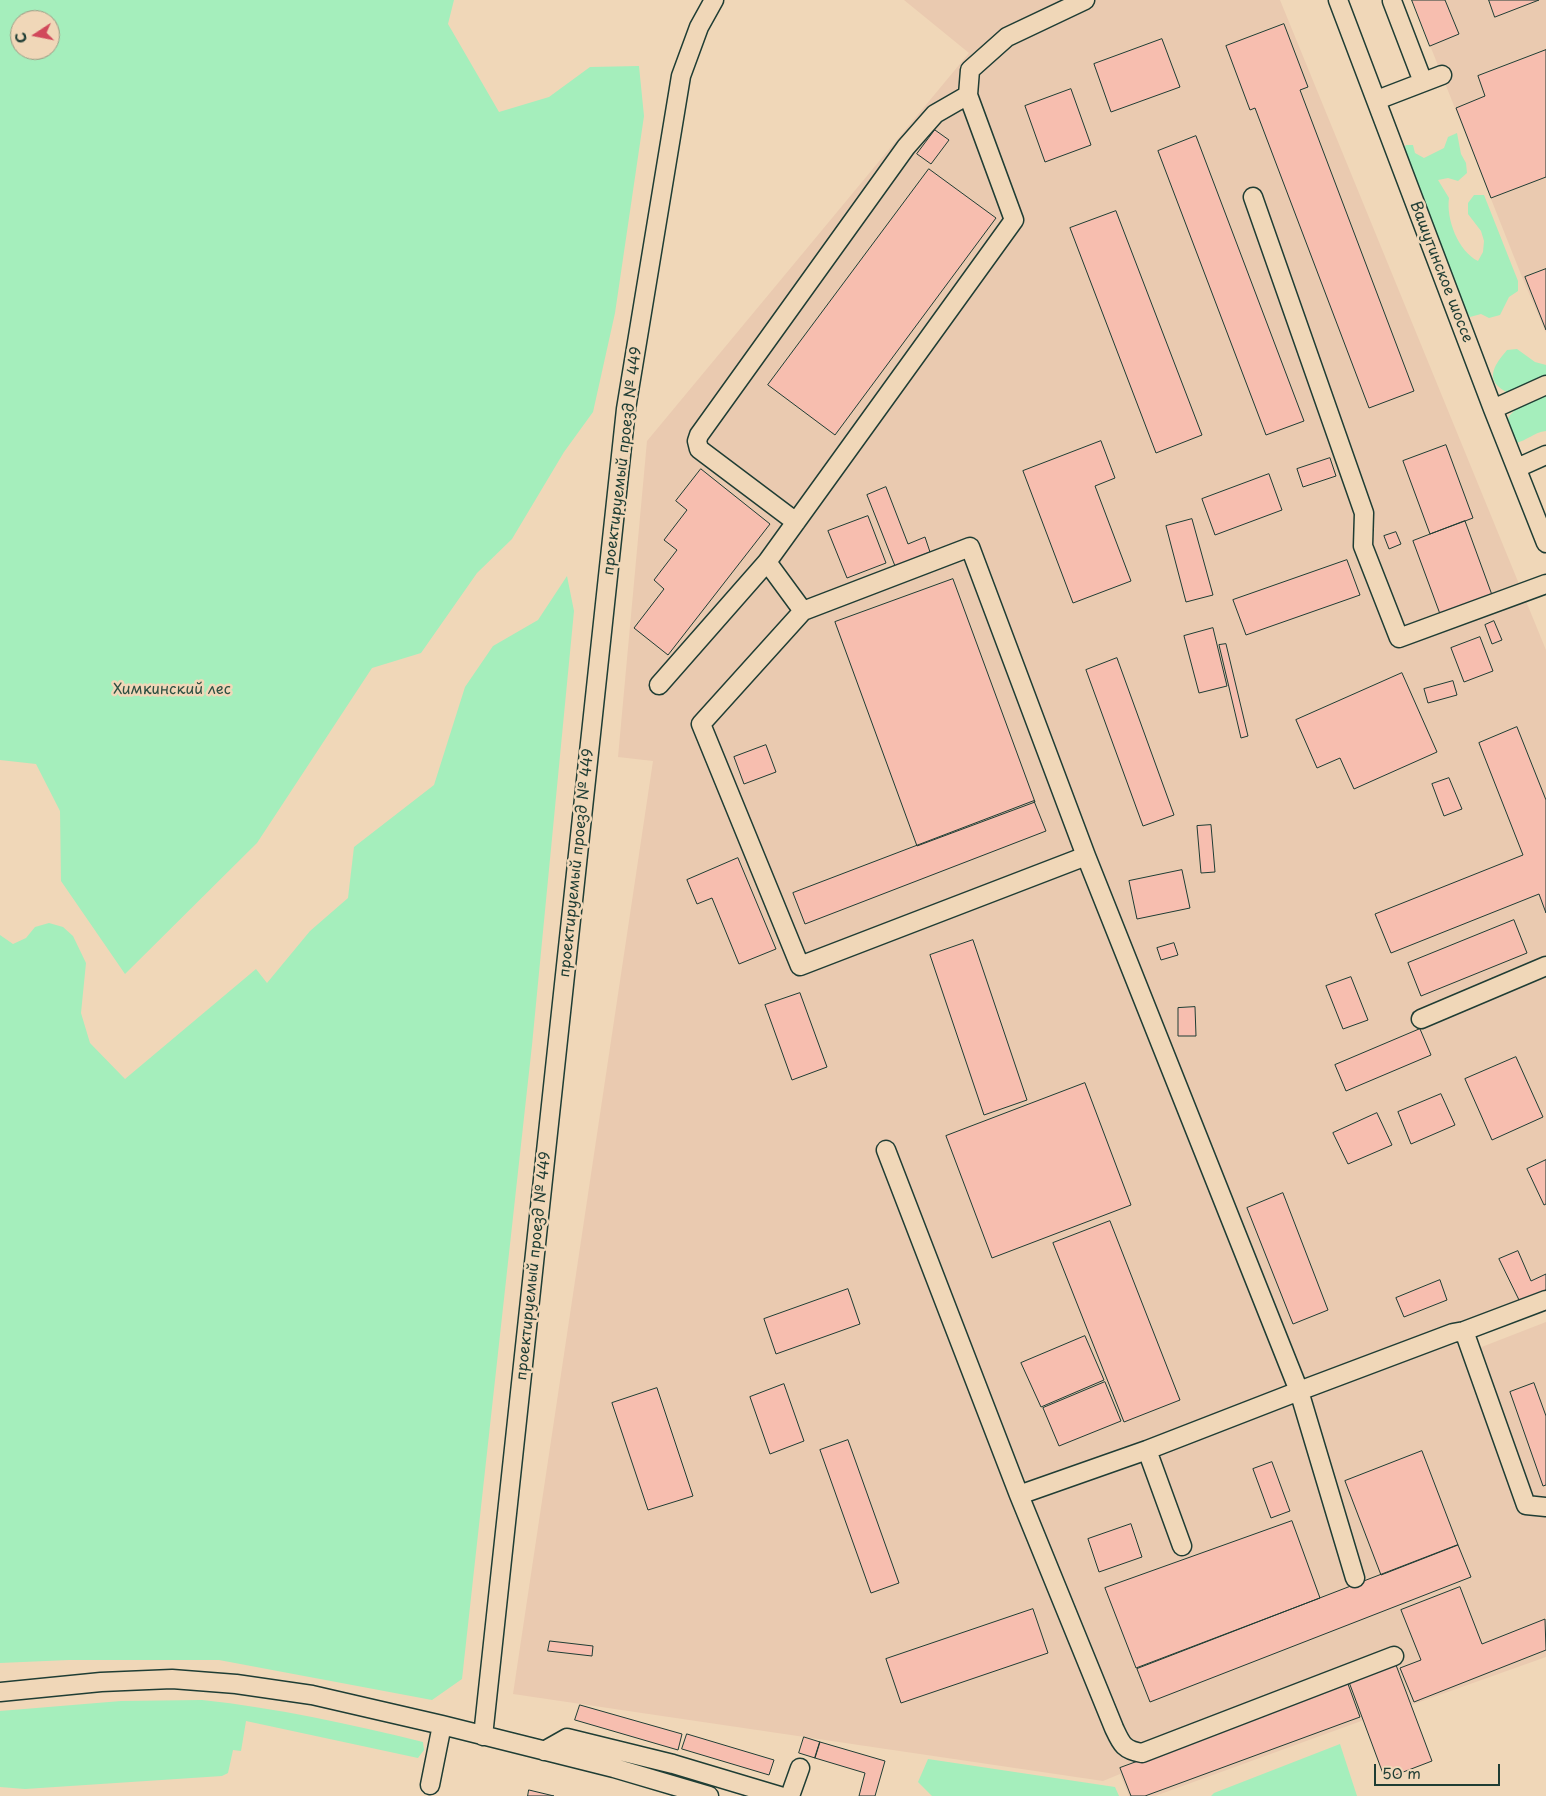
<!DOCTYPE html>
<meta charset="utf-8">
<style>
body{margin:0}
#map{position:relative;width:1546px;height:1796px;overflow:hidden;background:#f0d7b8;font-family:"Playpen Sans",sans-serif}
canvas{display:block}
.north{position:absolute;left:10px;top:10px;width:50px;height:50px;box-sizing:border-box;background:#f0d7b8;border:1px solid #9c9983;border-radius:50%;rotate:259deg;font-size:14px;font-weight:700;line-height:20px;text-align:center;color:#1f3d34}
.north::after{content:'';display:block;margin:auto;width:18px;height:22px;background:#d1495b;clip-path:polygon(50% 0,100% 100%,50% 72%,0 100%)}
.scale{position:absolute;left:1374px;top:1764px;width:126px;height:22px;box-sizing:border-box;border:2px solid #1f3d34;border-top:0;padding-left:6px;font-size:15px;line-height:18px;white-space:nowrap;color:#1f3d34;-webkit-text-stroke:4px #f0d7b8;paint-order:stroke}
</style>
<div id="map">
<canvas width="1546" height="1796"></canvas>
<div class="north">С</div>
<div class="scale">50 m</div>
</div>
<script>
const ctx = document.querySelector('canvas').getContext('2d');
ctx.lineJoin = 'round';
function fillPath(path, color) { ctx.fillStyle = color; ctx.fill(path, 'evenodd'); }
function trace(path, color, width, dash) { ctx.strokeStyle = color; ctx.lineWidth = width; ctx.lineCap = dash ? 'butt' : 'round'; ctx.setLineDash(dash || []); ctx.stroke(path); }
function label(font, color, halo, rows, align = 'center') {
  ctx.font = font + ' "Playpen Sans",sans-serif'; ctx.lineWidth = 5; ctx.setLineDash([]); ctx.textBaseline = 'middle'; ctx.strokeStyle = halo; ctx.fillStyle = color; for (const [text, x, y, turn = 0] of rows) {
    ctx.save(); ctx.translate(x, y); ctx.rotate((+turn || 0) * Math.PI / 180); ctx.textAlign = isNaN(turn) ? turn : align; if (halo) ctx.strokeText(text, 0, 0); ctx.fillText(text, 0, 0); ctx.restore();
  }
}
fillPath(new Path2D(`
 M904 0H1280L1546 650V1292L1473 1321 1450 1325 1461 1355 1546 1322V1657L1411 1705 1432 1761 1385 1778 1364 1720 1155 1796H1129L1120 1774 1103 1781 513 1694 653 761 618 757 647 441 969 53Z
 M1412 0H1546V333L1522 277Z`), '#eacab0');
fillPath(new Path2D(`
 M0 0H454L448 24 499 112 549 97 590 67 639 66 644 116 615 313 593 412 564 452 512 539 477 573 421 653 372 668 257 843 125 974 61 881 60 811 36 764 0 760ZM20 20H50V50H20Z
 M1457 133 1461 154 1466 163 1467 173 1458 181 1448 178 1438 180 1449 198C1446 219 1458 251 1478 261L1483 252 1484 241 1481 231 1468 214V203L1474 195H1484L1518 281V291L1509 297 1500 315 1489 318 1481 314 1470 317 1465 308 1402 151 1406 145H1413L1415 153 1424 158 1444 148 1448 137Z
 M1517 349 1535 362 1546 365V431C1534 432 1527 441 1515 443L1505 424 1510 415 1517 408V397C1511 394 1503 391 1499 387 1485 375 1499 360 1507 350Z
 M567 576 574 611 532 1045 462 1679 432 1700 219 1660H69L0 1663V935L13 944 26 938 35 927 49 923 63 927 73 936 86 963 81 1013 90 1043 125 1079 256 969 267 983 310 931 348 898 354 847 434 785 465 687 493 646 538 620Z
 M202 1700C277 1708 350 1724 423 1742L424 1750 418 1758 246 1721 241 1751 233 1750 228 1773 222 1776 25 1789 0 1787V1711L121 1701Z
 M1340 1744 1357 1796H1211L1214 1793Z
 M928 1759 1115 1787 1119 1796H932L918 1782Z`), '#a5eebc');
const building = new Path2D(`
 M1412 0H1445L1459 34 1430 46Z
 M1489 0H1539L1495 17Z
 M1284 24 1308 87 1300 90 1414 391 1369 408 1255 108 1250 110 1226 46Z
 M1162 39 1180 87 1111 112 1094 64Z
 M1546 50V177L1491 198 1456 108 1485 96 1478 76Z
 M1071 89 1091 145 1045 162 1025 106Z
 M935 130 949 140 931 164 917 154Z
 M1196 136 1304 421 1266 435 1158 151Z
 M929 169 996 218 835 435 768 385Z
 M1116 211 1202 435 1156 453 1070 228Z
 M1546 269V330L1525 277Z
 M1101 441 1115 478 1095 486 1131 581 1073 603 1023 471Z
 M1446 445 1473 518 1430 534 1403 461Z
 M1330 458 1336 476 1303 487 1297 469Z
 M701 469 770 524 668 655 634 628 664 589 654 580 677 550 664 540 687 510 676 501Z
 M1269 474 1282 510 1215 535 1202 499Z
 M886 487 908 544 925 537 930 552 895 566 867 495Z
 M868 516 886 563 847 578 828 531Z
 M1192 519 1213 595 1186 602 1166 526Z
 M1465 521 1492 595 1440 614 1413 541Z
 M1396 532 1401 544 1389 549 1384 536Z
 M1347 560 1360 595 1246 635 1233 600Z
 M953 579 1035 802 917 846 835 622Z
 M1494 621 1502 640 1492 644 1485 625Z
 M1213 628 1227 686 1199 693 1184 636Z
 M1480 637 1493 671 1464 682 1451 648Z
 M1226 644 1248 736 1241 738 1219 645Z
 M1117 658 1174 815 1143 826 1086 670Z
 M1402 673 1437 752 1354 789 1340 758 1317 768 1296 720Z
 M1453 681 1457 695 1428 703 1424 689Z
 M1517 727 1546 800V913L1539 894 1391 953 1375 914 1523 855 1479 743Z
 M766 745 776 772 744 784 734 757Z
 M1449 778 1462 809 1444 816 1432 784Z
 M1034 801 1046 831 805 924 793 893Z
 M1211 825 1215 872 1201 873 1197 826Z
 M738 858 776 949 739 964 712 898 697 904 687 880Z
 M1182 870 1190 908 1137 919 1129 881Z
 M1514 920 1527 953 1421 996 1408 963Z
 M973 940 1027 1100 984 1115 930 955Z
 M1174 943 1178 955 1161 960 1157 948Z
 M1351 977 1368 1020 1343 1029 1326 986Z
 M800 993 827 1067 792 1080 765 1005Z
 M1195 1007 1196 1036H1178V1008Z
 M1420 1029 1431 1055 1346 1091 1335 1065Z
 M1516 1057 1543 1117 1492 1140 1465 1079Z
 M1085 1083 1131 1205 992 1258 946 1136Z
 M1441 1094 1455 1125 1411 1144 1398 1112Z
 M1377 1113 1392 1145 1348 1164 1333 1133Z
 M1546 1160V1204L1544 1205 1527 1169Z
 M1283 1193 1328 1310 1293 1324 1247 1208Z
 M1110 1221 1180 1400 1124 1422 1053 1243Z
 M1518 1251 1531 1281 1546 1274V1290L1520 1302 1499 1259Z
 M1440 1280 1447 1300 1404 1317 1396 1298Z
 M848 1289 860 1324 776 1354 764 1319Z
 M1085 1336 1104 1380 1041 1407 1021 1363Z
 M1105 1382 1121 1421 1059 1446 1043 1408Z
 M1534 1383 1546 1416V1485L1543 1486 1510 1392Z
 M784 1384 804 1441 770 1454 750 1397Z
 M657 1388 693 1496 648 1510 612 1403Z
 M848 1440 899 1583 871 1593 820 1450Z
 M1422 1451 1458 1545 1381 1575 1345 1481Z
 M1272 1462 1290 1511 1271 1518 1253 1469Z
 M1292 1521 1320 1598 1136 1668 1105 1588Z
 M1131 1524 1142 1557 1099 1572 1088 1539Z
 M1458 1545 1471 1577 1150 1702 1137 1669Z
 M1460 1587 1482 1644 1545 1619 1546 1650 1414 1702 1400 1668 1421 1660 1401 1610Z
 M1033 1609 1048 1653 901 1703 886 1659Z
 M550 1641 593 1646 592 1656 548 1651Z
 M1396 1665 1432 1761 1385 1779 1349 1682Z
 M1348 1684 1360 1717 1145 1796H1131L1120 1768Z
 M580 1705 682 1734 678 1750 575 1720Z
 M687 1734 774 1760 769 1775 682 1749Z
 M804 1737 820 1742 815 1758 799 1753Z
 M820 1742 885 1761 875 1796H859L865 1773 815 1758Z
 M529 1790 554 1796H528Z`);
fillPath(building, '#f7beaf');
trace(building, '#1f3d34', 1);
const minor = new Path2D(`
 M1338 0 1493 409 1546 543
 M1392 1 1423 82
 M1377 100 1442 75
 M1253 197 1364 513 1363 546 1399 638 1546 584
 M1493 409 1546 385
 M1517 468 1546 455
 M796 522 699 449 697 441 699 435 906 147 935 114 968 95
 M767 562 1014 220 968 95 970 70 1007 37 1085 0
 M659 685 767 562 803 611
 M1086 856 800 966 701 724 803 611 970 547 1086 856 1299 1391 1453 1333 1464 1331 1546 1300
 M1421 1019 1546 966
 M886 1150 1019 1495 1114 1728C1121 1743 1123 1750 1142 1753L1394 1656
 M1464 1331 1526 1505 1546 1507
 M1147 1450 1182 1546
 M1019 1495 1147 1450 1299 1391 1355 1578
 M0 1692 101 1682 172 1679 236 1684 312 1695 442 1725 614 1768 709 1796
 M483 1736 626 409 681 76 699 27 714 0
 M544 1751 567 1738 673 1764 780 1796
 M430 1785 442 1725
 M790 1796 800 1768`);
trace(minor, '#1f3d34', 21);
trace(minor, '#f0d7b8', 18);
label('15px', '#1f3d34', '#f0d7b8', [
 ["Вашутинское шоссе",1441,272,69],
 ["проектируемый проезд № 449",623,461,-83],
 ["проектируемый проезд № 449",577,863,-84],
 ["проектируемый проезд № 449",534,1266,-84]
]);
label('15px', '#2c4f42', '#f0d7b8', [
 ["Химкинский лес",172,690]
]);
</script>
